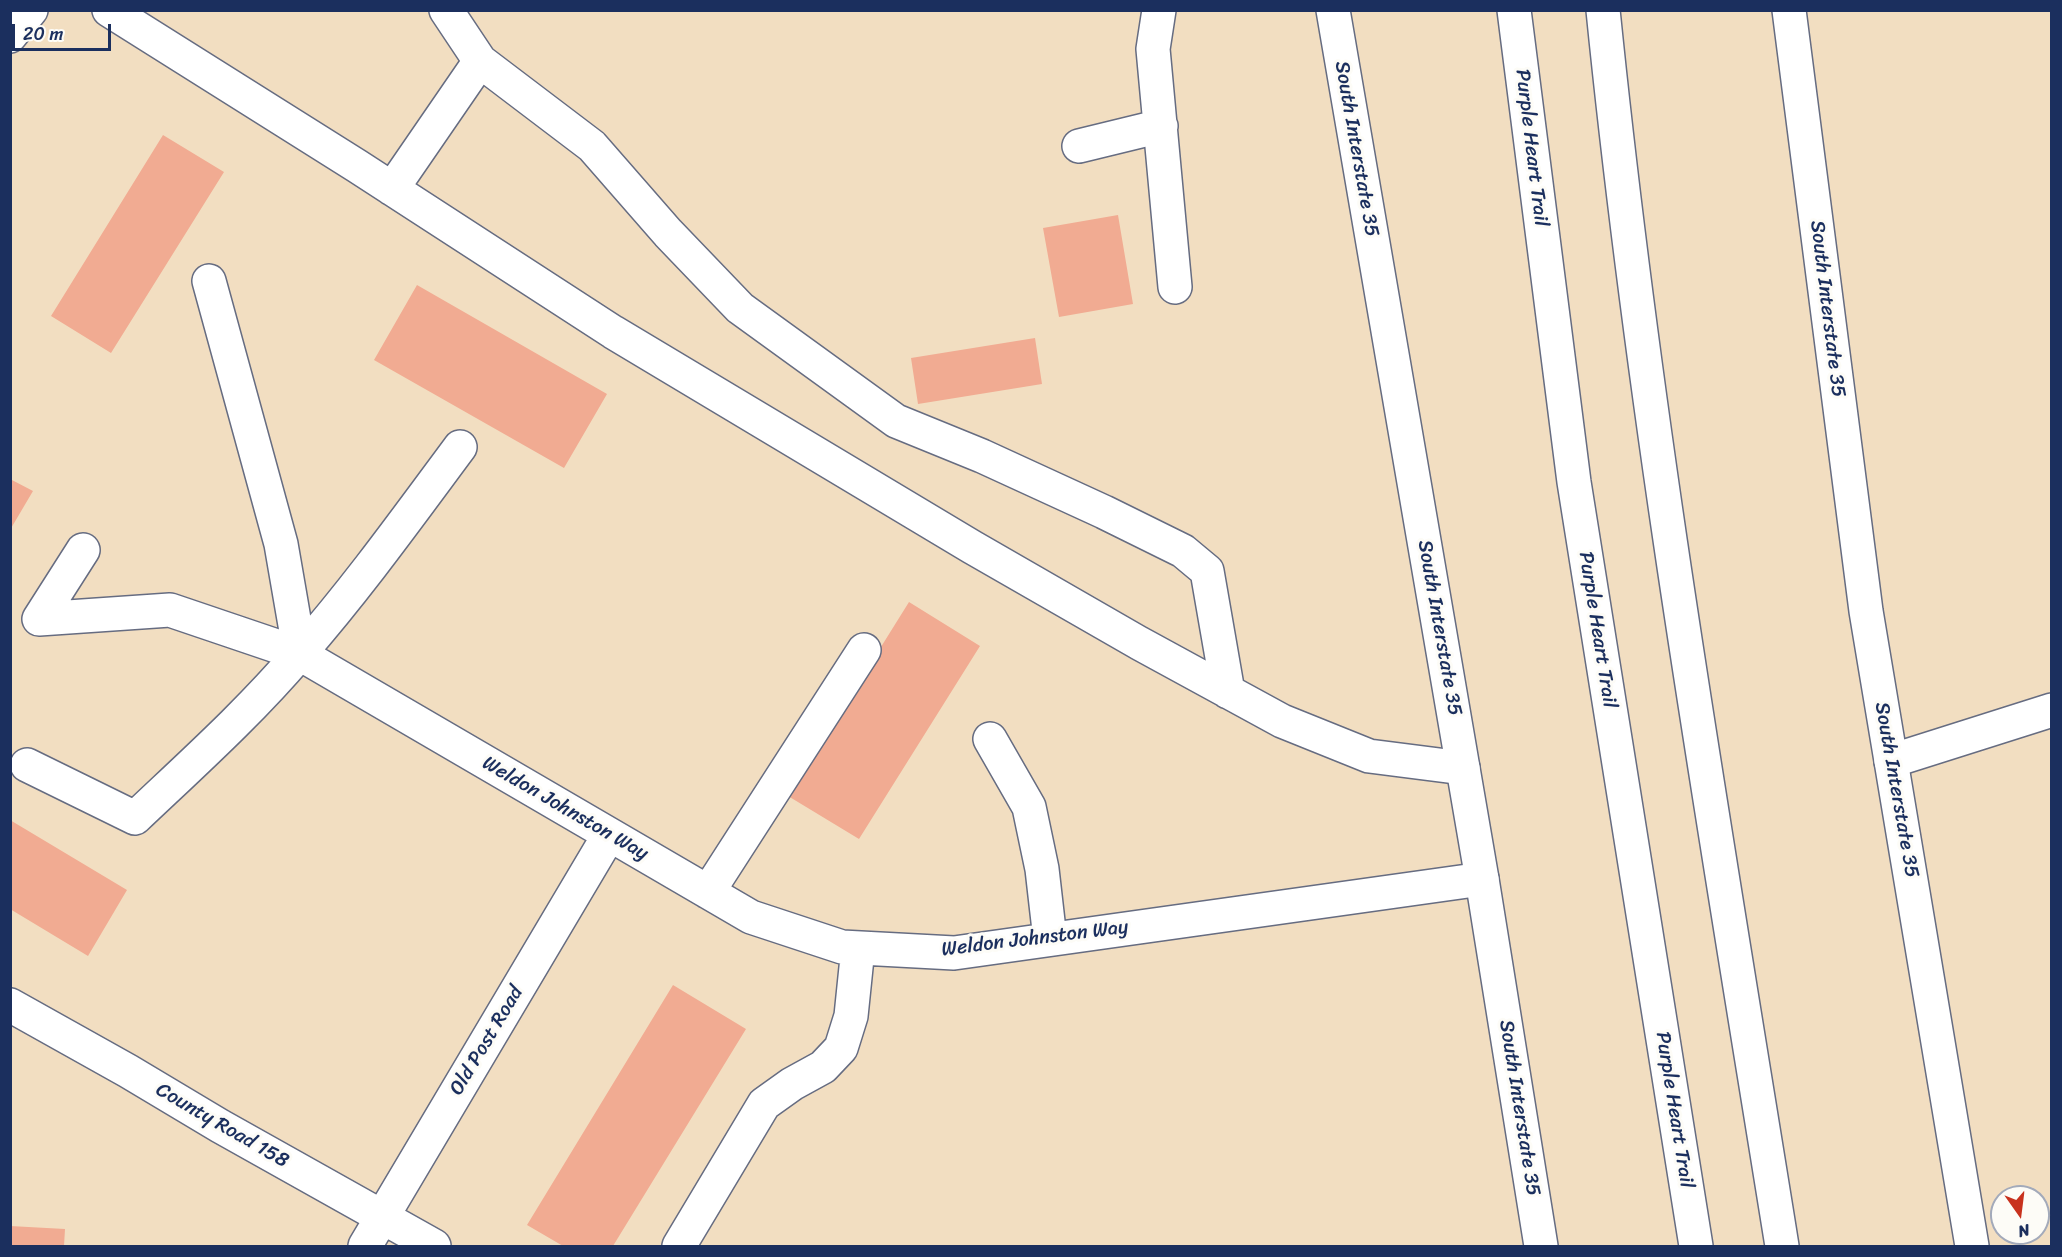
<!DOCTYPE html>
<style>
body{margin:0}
#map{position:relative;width:2062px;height:1257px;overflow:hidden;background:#f2dec1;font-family:Sriracha,sans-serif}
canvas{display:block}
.frame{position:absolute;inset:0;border:12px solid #1b2f5e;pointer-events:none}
.north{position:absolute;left:1990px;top:1185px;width:60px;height:60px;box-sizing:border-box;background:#fdfcf7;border:2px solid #a3aaba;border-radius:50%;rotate:166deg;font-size:16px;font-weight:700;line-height:24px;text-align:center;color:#1b2f5e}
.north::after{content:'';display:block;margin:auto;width:21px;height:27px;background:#c8321e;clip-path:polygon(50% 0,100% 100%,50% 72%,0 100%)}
.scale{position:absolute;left:12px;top:24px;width:99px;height:27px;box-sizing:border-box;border:3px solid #1b2f5e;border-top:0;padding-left:8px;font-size:18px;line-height:21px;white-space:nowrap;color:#1b2f5e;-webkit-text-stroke:4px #fdfcf7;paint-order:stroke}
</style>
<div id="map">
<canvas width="2062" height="1257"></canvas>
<div class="frame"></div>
<div class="north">N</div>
<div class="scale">20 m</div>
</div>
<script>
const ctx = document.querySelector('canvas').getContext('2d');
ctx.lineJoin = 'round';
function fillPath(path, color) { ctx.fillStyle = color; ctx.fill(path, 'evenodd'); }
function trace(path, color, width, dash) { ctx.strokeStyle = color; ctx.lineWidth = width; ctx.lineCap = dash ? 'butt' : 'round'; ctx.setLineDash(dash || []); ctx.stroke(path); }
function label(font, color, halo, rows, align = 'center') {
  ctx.font = font + ' Sriracha,sans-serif'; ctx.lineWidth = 6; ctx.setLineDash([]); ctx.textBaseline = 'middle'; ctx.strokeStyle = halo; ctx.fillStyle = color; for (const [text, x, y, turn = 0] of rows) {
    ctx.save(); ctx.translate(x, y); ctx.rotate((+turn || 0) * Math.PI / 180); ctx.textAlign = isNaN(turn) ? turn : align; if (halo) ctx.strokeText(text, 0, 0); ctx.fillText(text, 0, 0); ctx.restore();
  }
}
fillPath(new Path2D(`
 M163 135 224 172 111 353 51 316Z
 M1118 215 1133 304 1059 317 1043 228Z
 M417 285 607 394 564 468 374 360Z
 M1035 338 1042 384 918 404 911 358Z
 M10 479 33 491 10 530Z
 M909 602 980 646 859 839 788 796Z
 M10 820 127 890 88 956 10 909Z
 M673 985 746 1029 613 1246H563L527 1225Z
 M10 1226 65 1229 64 1246H10Z`), '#f1ab92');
const minor = new Path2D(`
 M109 10 357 166 613 332 972 547 1139 643 1282 721 1369 756 1463 768
 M1159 10 1153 49 1175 287
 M10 36 31 10
 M480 61 592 146 668 233 740 308 896 421 982 456 1104 512 1183 551 1207 571 1228 692
 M1079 146 1161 126
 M392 189 480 61 446 10
 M209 281 281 544 300 654
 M83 550 39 619 170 610 300 654 751 917 842 947 954 953 1482 879
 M990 739 1029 807 1042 869 1050 939
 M1891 761 2052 710
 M27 765 135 818C192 764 250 712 300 653 357 588 408 517 460 447
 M708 892 864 650
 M10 1005 128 1071 220 1126 434 1246
 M365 1246 609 835
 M679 1246 764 1104 792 1084 823 1067 841 1048 851 1016 858 948`);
const major = new Path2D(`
 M1333 10 1482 879 1541 1246
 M1789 10 1866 611 1972 1246`);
const highway = new Path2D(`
 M1514 10 1574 482 1696 1246
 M1603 10C1645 425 1716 836 1782 1246`);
trace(minor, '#666c81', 36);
trace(major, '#666c81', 36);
trace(highway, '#666c81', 36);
trace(minor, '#fff', 33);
trace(major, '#fff', 33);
trace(highway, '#fff', 33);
label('20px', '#1b2f5e', '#fdfcf7', [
 ["Purple Heart Trail",1531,148,83],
 ["South Interstate 35",1356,149,80],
 ["South Interstate 35",1827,309,83],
 ["South Interstate 35",1439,628,80],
 ["Purple Heart Trail",1597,630,81],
 ["South Interstate 35",1896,790,80],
 ["Weldon Johnston Way",565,809,30],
 ["Weldon Johnston Way",1035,939,-7],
 ["Old Post Road",487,1041,-59],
 ["South Interstate 35",1519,1108,81],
 ["Purple Heart Trail",1674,1110,81],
 ["County Road 158",222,1126,30]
]);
</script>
